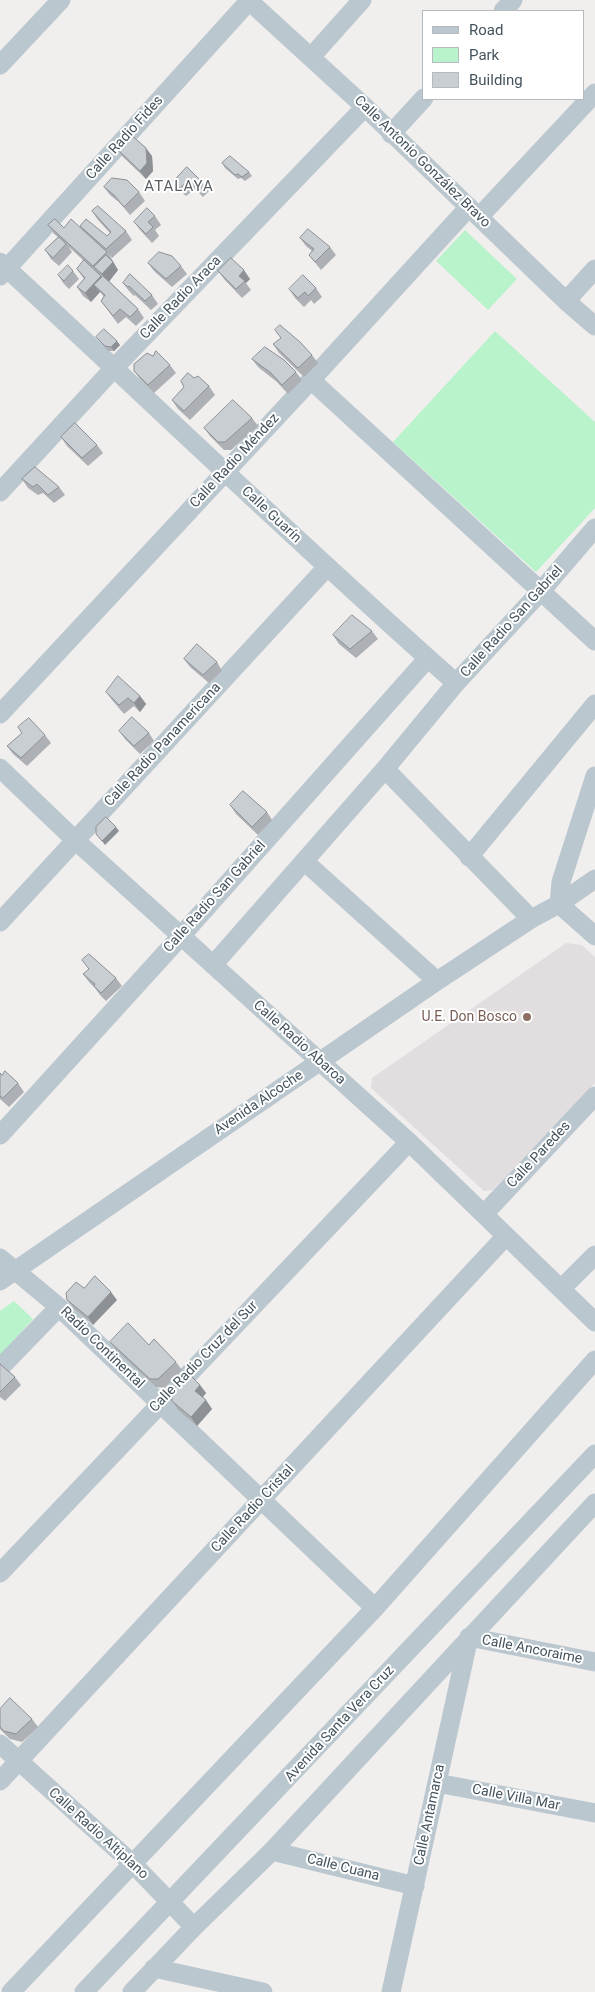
<!DOCTYPE html>
<meta charset="utf-8">
<style>
body{margin:0}
#map{position:relative;width:595px;height:1992px;overflow:hidden;background:#f1eeee;font-family:Roboto,sans-serif}
canvas{display:block}
.legend{position:absolute;left:422px;top:10px;width:162px;height:90px;box-sizing:border-box;background:#fff;border:1px solid #b4babe;margin:0;padding:6px 9px;list-style:none;font-size:15px;color:#44535d}
.legend li{display:flex;align-items:center;gap:10px;height:25px}
.legend b{width:25px;border:1px solid #b4babe}
</style>
<div id="map">
<canvas width="595" height="1992"></canvas>
<ul class="legend">
<li><b style="height:6px;background:#bac7ce"></b>Road</li>
<li><b style="height:14px;background:#b8f3cb"></b>Park</li>
<li><b style="height:14px;background:#c9ced3"></b>Building</li>
</ul>
</div>
<script>
const ctx = document.querySelector('canvas').getContext('2d');
ctx.lineJoin = 'round';
function fillPath(path, color) { ctx.fillStyle = color; ctx.fill(path, 'evenodd'); }
function trace(path, color, width, dash) { ctx.strokeStyle = color; ctx.lineWidth = width; ctx.lineCap = dash ? 'butt' : 'round'; ctx.setLineDash(dash || []); ctx.stroke(path); }
function label(font, color, halo, rows, align = 'center') {
  ctx.font = font + ' Roboto,sans-serif'; ctx.lineWidth = 4; ctx.setLineDash([]); ctx.textBaseline = 'middle'; ctx.strokeStyle = halo; ctx.fillStyle = color; for (const [text, x, y, turn = 0] of rows) {
    ctx.save(); ctx.translate(x, y); ctx.rotate((+turn || 0) * Math.PI / 180); ctx.textAlign = isNaN(turn) ? turn : align; if (halo) ctx.strokeText(text, 0, 0); ctx.fillText(text, 0, 0); ctx.restore();
  }
}
fillPath(new Path2D(`
 M566 943 582 945 595 957V1083L493 1190 484 1191 371 1088 372 1078Z`), '#e2dee0');
fillPath(new Path2D(`
 M465 230 517 279 488 310 436 261Z
 M495 331 595 422V508L536 572 393 442Z
 M14 1301 33 1319 0 1356V1311Z`), '#b8f3cb');
trace(new Path2D(`
 M248 0 365 107 566 301 595 326
 M503 11 513 0
 M311 57 362 0
 M0 65 61 0
 M391 134 424 98
 M479 217 595 93
 M0 262C152 402 301 546 456 683
 M0 276 249 1
 M566 301 595 269
 M311 380 595 641
 M0 492 115 367 365 107
 M0 714 311 380 469 207
 M0 768 75 840 409 1142 595 1322
 M385 769 531 919
 M595 776 561 882 559 904 595 936
 M469 857 595 704
 M304 861 437 981
 M0 922 327 567
 M213 965 385 769 456 683 541 591 595 528
 M0 1135 181 936 428 658
 M484 1214 595 1096
 M0 1258 59 1307 375 1608
 M0 1281 437 981 531 919 559 904 595 879
 M562 1288 595 1255
 M0 1368 59 1307
 M0 1573 409 1142
 M0 1744 133 1864 194 1927
 M0 1781 505 1237
 M437 1783 595 1813
 M272 1851 415 1886
 M154 1968 263 1992
 M11 1992 375 1608 595 1360
 M84 1992 595 1454
 M132 1992 194 1927 272 1851 595 1503
 M391 1992 469 1637 595 1662`), '#bac7ce', 19);
fillPath(new Path2D(`
 M116 148 152 156 153 171 146 179 122 156Z
 M222 163 249 172 252 176 245 181 241 178 238 179 225 168Z
 M187 167 203 183 209 191 203 197 195 189 186 196 180 190 174 181Z
 M104 187 139 192 145 201 130 215 120 203 110 195Z
 M92 211 126 231 132 240 112 258 109 254 118 270 109 281 138 309 144 318 136 326 126 317 118 324 101 301 104 297 100 292 91 302 83 296 77 287 84 279 77 269 84 261 69 247 72 252 59 266 51 259 45 250 58 237 54 234 48 225 85 231 80 226 107 236 110 233 98 220Z
 M155 216 161 225 155 230 159 236 152 243 140 230 134 222Z
 M300 238 330 247 336 255 321 270 309 255 312 251 306 246Z
 M148 263 181 266 187 274 172 287 154 271Z
 M73 271 79 279 69 289 64 284 58 275Z
 M218 271 250 279 246 283 251 290 242 298 224 279Z
 M123 283 152 295 158 304 151 310 135 295 134 296 129 291Z
 M316 288 322 297 314 304 311 300 304 307 295 298 289 289Z
 M96 337 120 345 114 351H108Z
 M273 344 312 355 318 363 304 377 279 353Z
 M252 359 296 372 302 380 288 394 277 382 258 367Z
 M170 365 176 373 154 393 140 379 134 371Z
 M194 378 209 386 215 395 190 420 178 409 172 400Z
 M252 418 258 426 231 450H224L210 436 204 428Z
 M61 437 97 445 103 453 88 466 67 446Z
 M22 479 59 487 65 495 54 503 43 493 38 495 28 488Z
 M372 631 378 639 356 658 339 644 333 635Z
 M184 659 217 662 222 671 209 683 190 667Z
 M106 692 140 696 146 704 140 712 134 706 124 714 112 700Z
 M119 731 149 733 154 741 140 754 125 739Z
 M45 735 51 743 27 766 13 754 7 746Z
 M230 805 267 812 272 820 258 835 236 814Z
 M83 974 116 978 122 986 106 1001 100 995 95 988 89 982Z
 M0 1073 2 1075 18 1083 24 1092 9 1107 0 1099Z
 M84 1288 117 1300 93 1325 73 1308 67 1300Z
 M110 1342 149 1345 176 1362 182 1370 164 1388 156 1387 116 1350Z
 M0 1364 15 1377 21 1385 5 1401 0 1397Z
 M200 1385 206 1393 203 1397 212 1409 197 1426 178 1410 172 1401Z
 M0 1709 32 1719 38 1727 22 1742 10 1739 0 1729Z`), '#adb1b5');
fillPath(new Path2D(`
 M146 148 152 156 153 171 146 179 140 171Z
 M113 262 118 270 108 283 102 274Z
 M244 270 250 279 246 283 239 276Z
 M101 276 107 285H94L100 292 91 302 85 293Z
 M117 341 120 345 114 351 111 347Z
 M140 696 146 704 140 712 134 703Z
 M116 827 119 831 105 845 102 841Z
 M111 1292 117 1300 93 1325 88 1317Z
 M200 1385 206 1393 201 1399 195 1391Z
 M206 1400 212 1409 197 1426 191 1417Z`), '#8d9094');
const building = new Path2D(`
 M130 134 146 148 147 163 140 171 116 148Z
 M230 156 249 172 242 177 238 174 235 175 222 163Z
 M187 167 203 183 197 189 189 180 180 188 174 181Z
 M112 178 127 180 139 192 124 207 114 195 104 187Z
 M98 206 126 231 106 249 80 226 86 219 107 236 111 232 92 211Z
 M147 208 155 216 148 222 153 227 146 234 134 222Z
 M55 219 64 228 71 219 107 252 93 266 48 225Z
 M308 229 330 247 315 262 309 255 314 249 300 238Z
 M59 237 66 244 53 258 45 250Z
 M159 252 172 256 181 266 166 279 148 263Z
 M106 255 113 262 102 274 94 267Z
 M231 258 244 270 239 276 245 281 236 289 218 271Z
 M84 260 101 276 85 293 77 287 85 278 77 269Z
 M68 265 73 271 64 281 58 275Z
 M130 274 152 295 145 301 129 286 128 287 123 283Z
 M303 275 316 288 308 296 305 292 298 298 289 289Z
 M103 276 138 309 130 317 120 309 113 316 101 301 105 295 94 285Z
 M280 325 300 342 312 355 298 368 273 344 281 338 275 330Z
 M104 329 117 341 111 347 105 346 96 337Z
 M265 347 284 360 296 372 282 385 271 373 252 359Z
 M156 351 170 365 148 385 134 371V364L147 353 153 356Z
 M188 373 194 378 198 376 209 386 184 411 172 400 184 387 181 381Z
 M233 400 252 418 225 442H218L204 428Z
 M75 423 97 445 82 458 61 437Z
 M35 467 59 487 48 495 37 484 33 487 22 479Z
 M352 615 372 631 350 649 333 635Z
 M197 644 217 662 203 675 184 659Z
 M118 676 140 696 134 703 128 698 119 705 106 692Z
 M132 717 149 733 134 746 119 731Z
 M29 718 45 735 21 758 7 746 22 733 18 727Z
 M243 791 267 812 252 827 230 805Z
 M106 817 116 827 102 841 96 834V827Z
 M89 954 116 978 101 993 94 986 95 984 83 974 89 969 82 960Z
 M5 1071 18 1083 3 1098 0 1096V1073L2 1075Z
 M95 1276 111 1292 88 1317 67 1300 66 1293 76 1282 84 1288Z
 M128 1323 149 1345 154 1339 176 1362 158 1379H150L110 1342Z
 M0 1364 15 1377 0 1392Z
 M189 1374 200 1385 195 1391 206 1400 191 1417 172 1401V1391Z
 M10 1698 32 1719 16 1734 4 1731 0 1727V1709Z`);
fillPath(building, '#c9ced3');
trace(building, '#8d9094', 1);
for (const [x, y, r, color] of [
 [527,1017,5,"#8d6e63"]
]) { const dot = new Path2D(); dot.arc(x, y, r, 0, 2 * Math.PI); ctx.fillStyle = color; ctx.fill(dot); trace(dot, '#fff', 2); }
label('14px', '#44535d', '#fff', [
 ["Calle Radio Fides",125,138,-48],
 ["Calle Antonio González Bravo",422,162,44],
 ["Calle Radio Araca",181,298,-46],
 ["Calle Radio Méndez",235,461,-47],
 ["Calle Guarín",271,515,43],
 ["Calle Radio San Gabriel",512,622,-48],
 ["Calle Radio Panamericana",163,745,-47],
 ["Calle Radio San Gabriel",215,897,-48],
 ["Calle Radio Abaroa",299,1043,42],
 ["Avenida Alcoche",259,1103,-34],
 ["Calle Paredes",539,1155,-47],
 ["Radio Continental",102,1348,44],
 ["Calle Radio Cruz del Sur",204,1357,-46],
 ["Calle Radio Cristal",253,1509,-47],
 ["Calle Ancoraime",532,1650,11],
 ["Avenida Santa Vera Cruz",340,1724,-47],
 ["Calle Villa Mar",516,1798,11],
 ["Calle Antamarca",430,1815,-78],
 ["Calle Radio Altiplano",98,1834,42],
 ["Calle Cuana",343,1868,14]
]);
label('14px', '#785e54', '#fff', [
 ["U.E. Don Bosco",517,1017]
], 'right');
ctx.letterSpacing = '1px';
label('15px', '#5a5f63', '#fff', [
 ["ATALAYA",179,187]
]);
ctx.letterSpacing = '0px';
</script>
